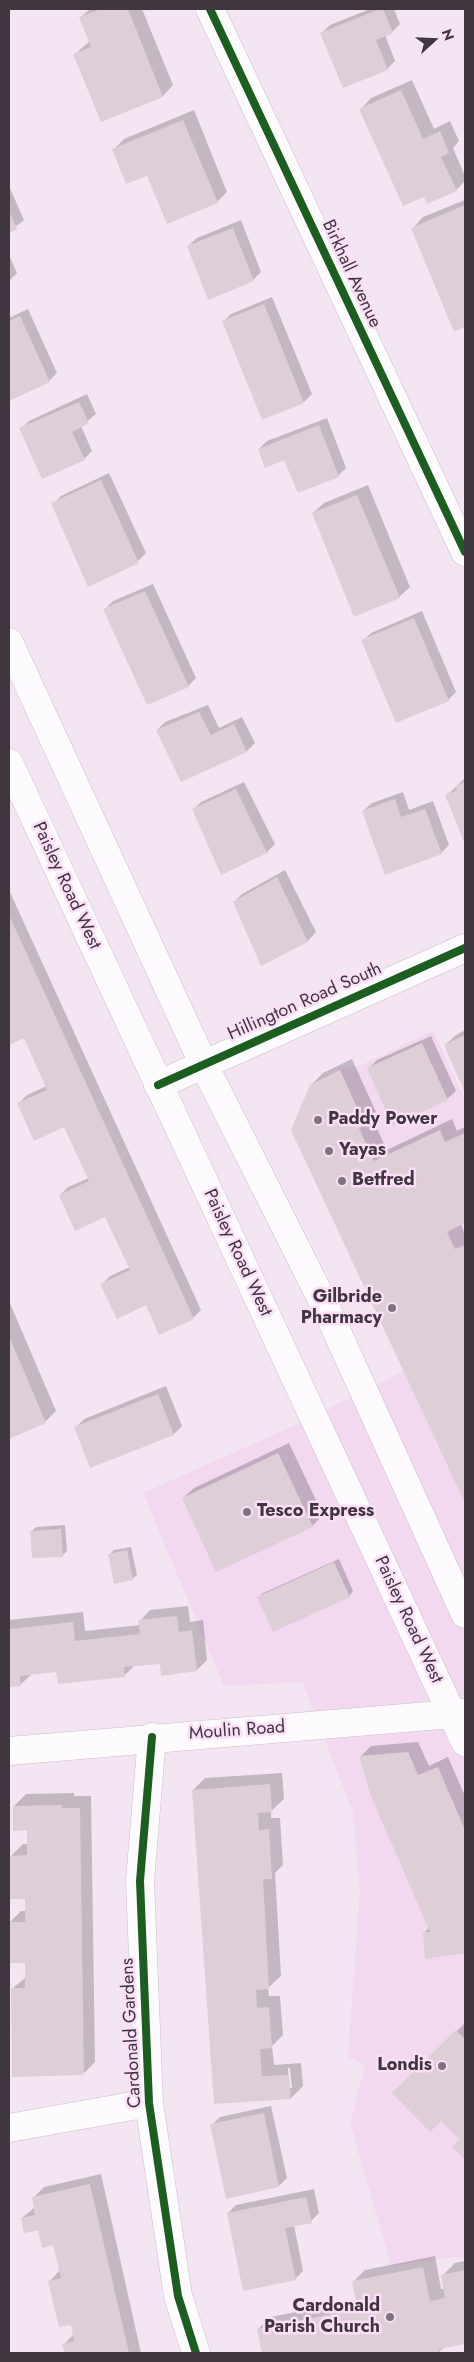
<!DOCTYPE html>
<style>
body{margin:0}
#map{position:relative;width:474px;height:2362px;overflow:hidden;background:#f4e5f2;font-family:Jost,sans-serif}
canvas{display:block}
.frame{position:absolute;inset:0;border:10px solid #40363f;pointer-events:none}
.north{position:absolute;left:409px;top:15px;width:50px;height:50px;-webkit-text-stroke:4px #fadff7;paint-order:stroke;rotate:70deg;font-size:14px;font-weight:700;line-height:20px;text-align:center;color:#40363f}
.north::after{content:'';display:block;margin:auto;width:18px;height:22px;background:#40363f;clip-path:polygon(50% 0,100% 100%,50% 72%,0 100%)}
</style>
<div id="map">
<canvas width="474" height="2362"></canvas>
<div class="frame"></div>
<div class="north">N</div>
</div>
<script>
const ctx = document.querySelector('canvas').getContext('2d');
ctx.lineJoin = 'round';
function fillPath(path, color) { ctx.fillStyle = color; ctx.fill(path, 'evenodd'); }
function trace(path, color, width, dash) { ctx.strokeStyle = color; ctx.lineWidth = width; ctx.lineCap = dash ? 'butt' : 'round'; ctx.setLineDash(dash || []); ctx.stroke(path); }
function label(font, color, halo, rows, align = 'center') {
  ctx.font = font + ' Jost,sans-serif'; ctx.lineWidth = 5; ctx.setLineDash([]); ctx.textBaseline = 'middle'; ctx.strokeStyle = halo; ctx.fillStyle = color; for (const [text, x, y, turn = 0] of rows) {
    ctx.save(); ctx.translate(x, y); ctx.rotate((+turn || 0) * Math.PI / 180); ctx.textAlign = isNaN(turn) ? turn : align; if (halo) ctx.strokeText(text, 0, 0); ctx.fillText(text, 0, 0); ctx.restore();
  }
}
fillPath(new Path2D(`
 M433 1030 465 1099V2256L391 2266 350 2123 365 2065 348 2057 360 1892 353 1812 302 1682 224 1686 143 1493 289 1428 404 1371 291 1130 310 1085 340 1070 362 1065Z`), '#f2d9ef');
fillPath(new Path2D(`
 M90 9H142L173 85 163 96 101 120 75 54 90 41 81 17Z
 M370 9H394L400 24 392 32 385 35 395 61 387 69 322 33 330 25Z
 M412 80 434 129 450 121 459 141 453 148 465 176V181L456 190 424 195 361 109 371 98Z
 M194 110 227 192 217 202 148 174 113 150 124 139Z
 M9 186 24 220 9 232Z
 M465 200V326L455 330 413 228 423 217Z
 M241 220 261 272 253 280 188 246 197 238Z
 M9 255 17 273 9 281Z
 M272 297 312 394 304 402 263 419 223 322 231 314Z
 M28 309 57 373 49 381 9 399V318Z
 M87 394 96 414 81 426 92 451 84 459 21 429 29 421Z
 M327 418 346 468 338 476 259 449 267 441Z
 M109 473 146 553 138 561 53 504 61 496Z
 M368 485 410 587 399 597 313 513 324 503Z
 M153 584 196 678 188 686 105 609 113 601Z
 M422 611 456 692 448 700 363 641 371 633Z
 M208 705 219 728 242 717 255 743 247 751 181 781 157 730 165 722Z
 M465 778V840H464L446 796Z
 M244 782 275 844 267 852 222 874 193 810 201 802Z
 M403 792 409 810 433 801 449 845 441 853 363 811 372 803Z
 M285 870 316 932 308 941 261 964 234 902 242 894Z
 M9 890 201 1310 193 1318 160 1333 146 1304 102 1284 110 1276 130 1267 106 1215 60 1195 68 1187 89 1178 65 1125 19 1103 27 1095 47 1086 24 1037 9 1044Z
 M465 1030V1090L445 1045 456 1035Z
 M431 1036 456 1091 447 1099 369 1068 377 1060Z
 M352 1059 376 1112 371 1116 387 1150 452 1119 457 1131 465 1127V1222L461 1224 465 1235V1500L293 1130 311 1085 323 1073Z
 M9 1301 56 1411 45 1422 9 1437Z
 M166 1386 182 1426 174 1434 76 1427 84 1419Z
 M289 1443 323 1515 312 1526 183 1498 194 1488Z
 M65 1525 67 1551 63 1555 34 1557 32 1531 36 1527Z
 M131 1547 137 1575 132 1579 110 1554 114 1550Z
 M339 1559 353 1591 349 1596 259 1597 263 1593Z
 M188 1606 190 1622 203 1620 207 1660 197 1670 161 1662 135 1665 124 1676 57 1670 32 1674 21 1684 9 1686V1620L83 1612 85 1631 140 1625V1621L150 1610Z
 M418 1742 429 1766 448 1757 465 1796V1952L426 1957 424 1933 429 1928 361 1756 371 1746Z
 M282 1773 284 1799 271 1811V1818H280L283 1865 275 1873 281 1976 268 1988 269 1996H280L283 2035 272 2046 274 2065 301 2063 303 2086 291 2098 215 2103 193 1790 205 1778ZM288 2068H290L292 2088H289Z
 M74 1793V1796H91L95 2062 83 2074 12 1989 26 1977V1962H9V1923L21 1911H26V1898L11 1856 23 1844H28V1829L14 1806 26 1794Z
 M465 2023V2158L454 2147 461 2139 441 2120 394 2093Z
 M271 2106 287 2178 279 2186 212 2125 220 2117Z
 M101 2174 141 2353H66L64 2344 74 2334 72 2324 50 2281 60 2270 54 2244 39 2229 22 2218 35 2207 33 2198 44 2187Z
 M314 2189 319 2213 311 2221 294 2225 303 2271 295 2279 228 2213 236 2205Z
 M435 2256 441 2289H445L443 2275 455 2263 465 2261V2343L444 2347 439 2352 432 2353H263L258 2329 270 2317 357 2300 353 2282 365 2270Z`), '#0003');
fillPath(new Path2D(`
 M101 9H128L163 97 101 122 73 54 91 47 79 17Z
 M380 9H383L393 33 376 40 388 70 343 88 320 33Z
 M401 90 423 139 440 131 449 153 441 157 457 191 427 204 424 197 403 206 359 109Z
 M183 120 218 203 167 224 147 176 126 184 112 149Z
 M465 205V327L454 332 411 228Z
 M9 211 17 229 9 233Z
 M233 228 254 281 208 300 187 246Z
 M264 304 304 403 262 420 222 321Z
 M20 316 50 382 9 401V321Z
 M79 402 89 423 72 432 85 460 42 479 19 428Z
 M319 425 339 477 298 493 284 460 265 468 258 449Z
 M101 480 139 563 88 587 51 503Z
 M357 495 400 598 354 617 312 513Z
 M145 591 189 687 147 705 103 609Z
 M414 618 449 701 396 723 361 640Z
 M199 712 211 735 234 724 247 752 181 782 156 730Z
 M465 782V841L464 842 445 795 457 790 455 786Z
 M236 789 267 853 221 875 192 809Z
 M395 799 401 817 425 809 442 854 385 875 362 811Z
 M277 877 308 942 261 966 233 902Z
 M9 915 194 1319 159 1335 146 1305 117 1319 100 1284 130 1270 105 1217 75 1231 59 1195 89 1181 64 1127 34 1141 17 1103 47 1090 24 1038 9 1045Z
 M465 1035V1093L444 1045Z
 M422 1043 448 1100 393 1126 367 1068Z
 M340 1070 365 1125 359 1128 374 1161 440 1130 445 1142 465 1133V1223L447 1232 455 1249 465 1245V1503L291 1130 310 1085Z
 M9 1336 46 1423 9 1439Z
 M158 1394 174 1435 90 1468 74 1427Z
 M278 1453 313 1527 216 1572 182 1498Z
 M61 1529 63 1557 32 1558 30 1531Z
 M127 1550 133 1580 114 1584 108 1554Z
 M334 1562 350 1597 273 1632 257 1597Z
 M177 1616 179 1632 192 1630 197 1671 161 1676 160 1664 124 1667 125 1677 58 1684 56 1672 20 1676 21 1686 9 1687V1629L73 1622 75 1641 140 1634 138 1620Z
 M408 1752 418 1775 438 1767 465 1830V1953L425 1959 423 1932H430L371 1796 359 1756Z
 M270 1784 272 1812 258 1813 259 1830 269 1829 272 1879H263L269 1989 256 1990 257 2008 269 2007 272 2048 260 2049 262 2076 289 2075 291 2099 214 2104 192 1790Z
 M62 1805V1808H80L84 2075 12 2077 11 1988H25V1963H9V1922H25V1899H10V1856L27 1855V1830L13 1831V1806Z
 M456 2030 465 2039V2160L452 2147 459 2139 441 2121 430 2132 392 2093Z
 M264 2113 279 2187 226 2199 210 2124Z
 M90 2184 129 2353H65L62 2344 74 2341 71 2325 59 2327 48 2281 61 2278 53 2245 42 2248 38 2230 24 2233 21 2218 35 2215 32 2197Z
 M306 2197 312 2223 285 2228 296 2280 243 2291 227 2213Z
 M423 2267 430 2301 445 2298 441 2275 465 2270V2344L439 2349V2353H262L257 2329 372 2306 371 2298 356 2301 352 2281Z`), '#deced8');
const street = new Path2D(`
 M210 9 465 552
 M152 1737 140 1881 149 2103 178 2296 196 2353
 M9 1751 465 1713
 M9 2128 149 2103`);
const secondary = new Path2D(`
 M158 1085 465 948`);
const primary = new Path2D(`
 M9 642 203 1063 327 1310 465 1614
 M9 763 465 1742`);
trace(street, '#cabfc9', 29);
trace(secondary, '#cabfc9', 29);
trace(primary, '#cabfc9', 29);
trace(street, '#fdfbfd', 28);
trace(secondary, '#fdfbfd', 28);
trace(primary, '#fdfbfd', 28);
trace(new Path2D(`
 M210 9 465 552
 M158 1085 465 948
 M152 1737 140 1881 149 2103 178 2296 196 2353`), '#1b5e20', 8);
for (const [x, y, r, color] of [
 [318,1120,5,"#7f737e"],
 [329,1151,5,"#7f737e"],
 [342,1181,5,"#7f737e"],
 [392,1308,5,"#7f737e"],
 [247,1512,5,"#7f737e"],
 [442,2066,5,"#7f737e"],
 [390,2317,5,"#7f737e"]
]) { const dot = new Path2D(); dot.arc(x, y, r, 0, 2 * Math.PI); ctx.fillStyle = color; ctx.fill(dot); trace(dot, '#fadff7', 2); }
label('18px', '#40363f', '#fadff7', [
 ["Birkhall Avenue",351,274,65],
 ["Paisley Road West",66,886,65],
 ["Hillington Road South",305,1002,-24],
 ["Paisley Road West",237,1253,65],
 ["Paisley Road West",408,1620,65],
 ["Moulin Road",237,1731,-4],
 ["Cardonald Gardens",132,2033,-93]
]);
label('bold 18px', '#40363f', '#fadff7', [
 ["Paddy Power",328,1120],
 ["Yayas",339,1151],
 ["Betfred",352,1181],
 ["Gilbride",382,1298,"right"],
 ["Pharmacy",382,1319,"right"],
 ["Tesco Express",257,1512],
 ["Londis",432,2066,"right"],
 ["Cardonald",380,2307,"right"],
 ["Parish Church",380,2328,"right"]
], 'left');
</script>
